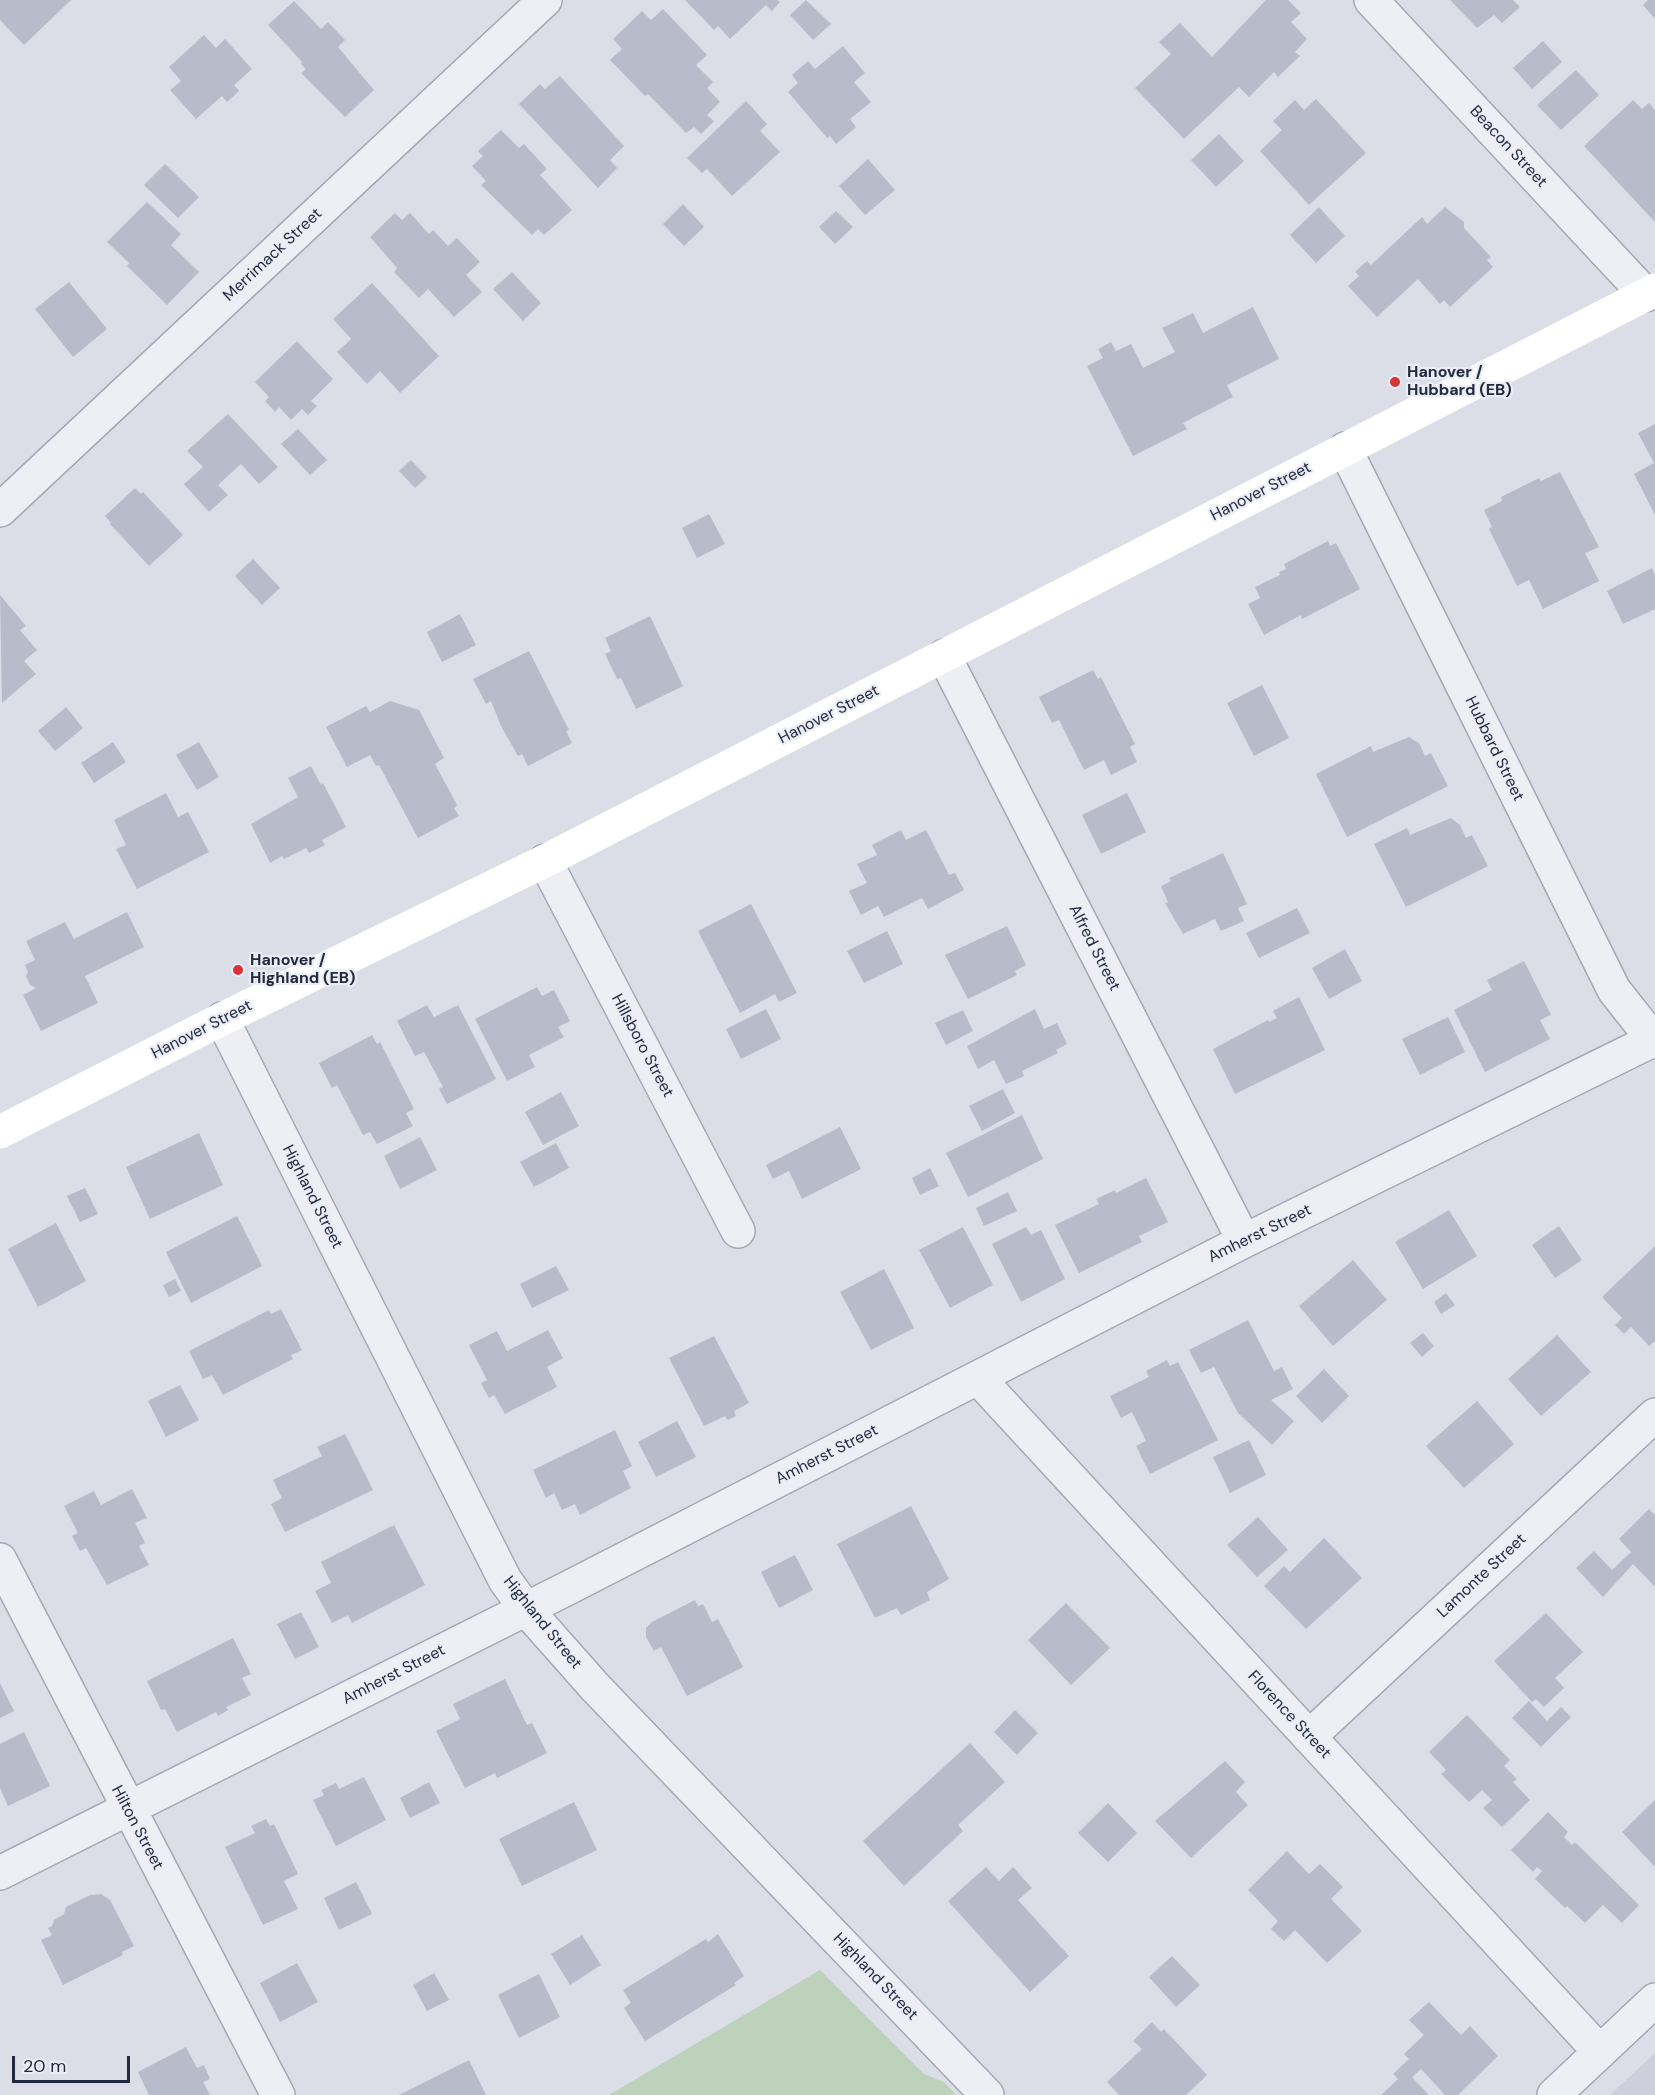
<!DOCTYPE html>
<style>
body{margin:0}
#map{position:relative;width:1655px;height:2095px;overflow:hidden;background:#dbdee7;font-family:"DM Sans",sans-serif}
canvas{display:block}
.scale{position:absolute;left:12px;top:2056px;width:118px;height:27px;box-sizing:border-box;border:3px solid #242a3e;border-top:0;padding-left:8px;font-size:18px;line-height:21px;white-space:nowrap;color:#242a3e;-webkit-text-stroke:4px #eaedf5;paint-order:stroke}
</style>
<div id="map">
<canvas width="1655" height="2095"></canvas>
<div class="scale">20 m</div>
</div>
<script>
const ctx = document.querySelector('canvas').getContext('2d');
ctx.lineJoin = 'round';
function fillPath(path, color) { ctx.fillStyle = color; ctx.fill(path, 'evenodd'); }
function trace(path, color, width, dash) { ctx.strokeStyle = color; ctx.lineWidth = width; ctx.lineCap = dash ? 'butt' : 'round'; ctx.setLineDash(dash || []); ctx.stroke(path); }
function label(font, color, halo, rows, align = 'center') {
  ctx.font = font + ' "DM Sans",sans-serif'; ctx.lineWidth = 4.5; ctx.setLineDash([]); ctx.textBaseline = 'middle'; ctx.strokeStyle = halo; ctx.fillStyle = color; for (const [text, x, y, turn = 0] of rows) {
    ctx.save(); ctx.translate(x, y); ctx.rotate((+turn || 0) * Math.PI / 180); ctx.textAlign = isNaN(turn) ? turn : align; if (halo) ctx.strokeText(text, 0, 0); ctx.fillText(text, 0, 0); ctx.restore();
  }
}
fillPath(new Path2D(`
 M1655 2053V2095H1610Z`), '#cdd0dc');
fillPath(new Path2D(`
 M820 1970 924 2074 944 2082 956 2095H609Z`), '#bed1bb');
fillPath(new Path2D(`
 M0 0H71L24 45 0 20Z
 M685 0H777L780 2 772 11 766 5 730 39 718 26 714 30Z
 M806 0 831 24 813 40 790 15Z
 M1266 0H1288L1301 13 1291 22 1307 39 1295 52 1300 56 1278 77 1274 72 1249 97 1239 87 1184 139 1135 88 1171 54 1159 42 1180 23 1212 57Z
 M1450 0H1513L1520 7 1502 23 1494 15 1477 28Z
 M1648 0H1655V19L1643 5Z
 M294 1 321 29 328 22 345 40 338 47 374 90 345 117 301 73 306 69 301 64 302 62 268 25Z
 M663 9 707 55 696 65 713 82 707 88 720 102 707 115 714 121 701 134 694 127 686 133 648 94 645 96 610 60 622 49 613 39 642 11 651 20Z
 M204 35 216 48 225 39 252 69 234 85 239 91 227 102 222 96 196 119 170 90 181 81 169 67Z
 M1543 41 1562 62 1532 89 1513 68Z
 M843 46 865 73 854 82 871 102 850 119 856 127 836 144 830 136 827 138 788 92 798 83 792 75 808 61 815 69Z
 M1576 70 1599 95 1561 130 1537 105Z
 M560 76 624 146 610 160 617 168 598 188 519 104 540 84 545 89Z
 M1316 99 1366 153 1309 205 1260 151 1282 130 1273 121 1295 100 1304 110Z
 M1633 100 1642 109 1649 103 1655 110V222L1584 146Z
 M746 101 767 124 760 131 780 152 732 196 707 169 702 173 687 158Z
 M501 130 519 148 524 144 547 169 540 175 572 210 544 235 538 229 532 235 481 185 486 181 472 166 483 156 478 151Z
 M1219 134 1244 161 1216 187 1191 160Z
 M868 159 895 190 865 215 839 186Z
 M165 164 199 197 178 218 144 185Z
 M147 202 181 234 171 245 199 272 167 305 127 266 129 263 107 242Z
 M683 204 704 227 684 246 663 224Z
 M1319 207 1345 236 1316 263 1290 235Z
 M1445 207 1464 222V228L1491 257 1487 260 1493 267 1450 307 1444 300 1440 304 1418 279 1377 317 1348 286 1359 276 1355 272 1367 261 1371 265 1422 217 1427 224Z
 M836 211 853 227 835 244 819 227Z
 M395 213 402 220 410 213 429 234 433 230 448 246 457 238 480 262 466 275 482 292 454 317 428 289 419 298 394 272 397 268 370 237Z
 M512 272 541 303 523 321 493 289Z
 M69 282 107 329 73 357 35 309Z
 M372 283 439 356 400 393 380 371 367 384 337 352 351 339 333 319Z
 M1253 307 1279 359 1227 385 1233 397 1183 423 1187 429 1133 456 1087 366 1103 358 1098 349 1111 342 1116 351 1131 344 1143 368 1175 352 1162 328 1193 313 1203 333Z
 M297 341 333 379 311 401 317 406 308 415 302 409 291 420 279 407 275 412 265 401 269 397 255 382Z
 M228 414 278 467 259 484 241 464 218 485 228 495 209 512 184 484 203 467 187 451Z
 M1655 424V515L1634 474 1654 463 1638 433Z
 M298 429 327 460 310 475 281 444Z
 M411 460 427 477 415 488 399 471Z
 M1560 472 1599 547 1585 553 1599 581 1543 609 1529 580 1517 586 1489 529 1492 527 1484 510 1502 501 1501 497 1539 478 1541 481Z
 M135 488 141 494 143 492 183 535 149 566 110 524 111 523 105 516Z
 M709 514 725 544 697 558 682 528Z
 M1328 541 1330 546 1336 543 1360 589 1302 619 1301 615 1264 635 1248 604 1260 598 1255 587 1280 575 1279 572 1286 569 1284 564Z
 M253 559 280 588 262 605 235 576Z
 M1652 568 1655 575V609L1623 624 1607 591Z
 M0 595 26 626 20 630 37 650 24 661 36 674 2 703Z
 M460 614 476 645 442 662 427 632Z
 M650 616 683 686 636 709 621 678 617 679 605 654 611 651 605 638Z
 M529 651 569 730 566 731 572 743 528 766 522 754 518 756 501 726 491 701 486 704 473 679Z
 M1093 670 1098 679 1101 677 1135 744 1130 747 1137 762 1111 775 1104 760 1084 770 1059 720 1052 723 1039 697Z
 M1262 685 1289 738 1254 756 1227 703Z
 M390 701 419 710 444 758 435 764 457 805 454 808 459 816 418 838 379 765 376 766 370 755 347 767 326 727 366 706 370 712Z
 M66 707 83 728 55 751 38 731Z
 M1409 737 1419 743 1425 756 1431 753 1448 786 1347 837 1316 774 1371 746 1373 752Z
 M113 742 126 762 94 783 81 763Z
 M199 742 219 777 197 790 176 755Z
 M311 766 321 785 323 783 346 827 322 840 325 845 309 853 306 848 284 859 282 856 270 863 251 824 298 797 288 778Z
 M166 793 178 817 188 812 209 852 137 889 116 849 126 845 114 820Z
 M1127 793 1146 832 1101 854 1082 815Z
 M1451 818 1460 825 1466 838 1472 835 1488 866 1406 907 1374 844 1407 828 1410 835Z
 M901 830 906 840 926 830 949 875 955 873 964 890 928 909 922 898 884 917 878 906 861 915 849 891 867 883 857 864 877 855 872 845Z
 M1223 853 1247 904 1238 908 1244 921 1221 931 1215 919 1183 934 1165 903 1168 902 1161 886 1171 881 1169 878Z
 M751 904 797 993 779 1002 775 994 740 1013 698 931Z
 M1297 908 1310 933 1259 958 1246 933Z
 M127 912 144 947 85 976 98 1003 41 1031 23 995 36 988 30 985 26 976 28 972 25 965 35 960 26 941 65 922 74 939Z
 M1007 926 1026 965 1015 971 1017 975 968 999 945 955Z
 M887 931 903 964 864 983 847 951Z
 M1345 949 1362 981 1329 999 1312 968Z
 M1524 961 1551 1015 1540 1020 1550 1039 1485 1072 1454 1010 1492 990 1487 980Z
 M537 987 542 996 554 990 570 1021 558 1027 564 1037 529 1055 535 1067 507 1081 475 1019Z
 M1299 997 1325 1050 1235 1094 1213 1049 1268 1020 1269 1022 1277 1018 1273 1011Z
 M427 1005 434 1017 458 1005 496 1079 447 1104 439 1089 443 1087 424 1052 415 1056 397 1021Z
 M766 1009 781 1039 741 1059 726 1029Z
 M1035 1009 1044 1029 1057 1023 1067 1044 1056 1050 1058 1053 1022 1071 1024 1076 1006 1084 994 1060 978 1069 967 1046Z
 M963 1010 973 1031 946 1045 935 1023Z
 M1448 1017 1465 1052 1420 1075 1402 1039Z
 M372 1035 377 1044 380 1042 414 1109 406 1113 413 1126 377 1144 370 1132 363 1135 337 1085 332 1088 319 1063Z
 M1003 1089 1015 1113 982 1131 969 1106Z
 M561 1092 579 1126 543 1145 525 1112Z
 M1022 1115 1043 1159 968 1197 946 1153Z
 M840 1127 861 1169 802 1199 789 1171 773 1179 766 1165Z
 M199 1133 223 1185 150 1219 126 1167Z
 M420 1137 437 1170 400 1189 384 1156Z
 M556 1143 569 1168 534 1187 520 1162Z
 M930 1168 939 1186 920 1195 912 1178Z
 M1146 1178 1168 1222 1139 1236 1142 1242 1079 1273 1055 1225 1099 1204 1096 1199 1115 1190 1116 1193Z
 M85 1188 98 1214 80 1222 67 1196Z
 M1008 1192 1017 1211 984 1226 976 1208Z
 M1449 1210 1477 1256 1423 1289 1395 1242Z
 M237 1216 262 1266 191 1303 166 1252Z
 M56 1223 86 1281 38 1307 8 1249Z
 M1559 1226 1582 1260 1555 1278 1532 1245Z
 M963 1227 993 1285 950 1308 919 1250Z
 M1026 1227 1031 1235 1041 1230 1065 1279 1021 1302 992 1244Z
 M1655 1246V1341L1649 1346 1631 1327 1624 1334 1615 1325 1622 1318 1602 1297Z
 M1353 1260 1387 1300 1333 1346 1299 1306Z
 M556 1266 569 1290 532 1308 520 1284Z
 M884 1269 914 1328 871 1350 840 1292Z
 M175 1279 181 1291 169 1297 163 1285Z
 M1446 1293 1455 1305 1441 1314 1434 1302Z
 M281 1309 302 1350 291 1355 293 1359 223 1395 212 1375 203 1379 189 1351 269 1310 271 1314Z
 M1248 1320 1274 1371 1282 1367 1293 1389 1271 1400 1294 1421 1272 1445 1238 1413 1214 1367 1201 1373 1189 1350Z
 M548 1330 563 1358 547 1367 557 1387 505 1414 494 1395 489 1398 481 1383 487 1380 469 1345 497 1331 507 1351Z
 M1423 1333 1434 1346 1422 1357 1410 1343Z
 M1557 1335 1591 1372 1541 1416 1508 1379Z
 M714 1336 749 1403 734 1411 736 1416 728 1420 725 1416 704 1426 669 1358Z
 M1167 1360 1170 1366 1178 1362 1218 1440 1150 1474 1136 1446 1146 1441 1132 1412 1121 1418 1110 1396 1149 1377 1146 1371Z
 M1324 1369 1349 1396 1322 1423 1296 1396Z
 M180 1385 199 1420 166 1437 148 1401Z
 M1477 1401 1514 1444 1464 1488 1426 1446Z
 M677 1421 696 1457 656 1477 638 1442Z
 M615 1430 632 1466 623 1471 631 1488 580 1515 575 1504 562 1510 554 1493 546 1498 533 1470Z
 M345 1434 373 1490 285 1532 271 1504 282 1498 273 1480 322 1456 317 1447Z
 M1249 1440 1266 1475 1230 1493 1213 1457Z
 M132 1489 147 1518 135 1523 145 1543 139 1546 149 1565 107 1585 86 1548 80 1551 72 1536 78 1533 64 1506 94 1491 101 1505Z
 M911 1506 949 1579 927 1592 930 1600 901 1615 897 1608 875 1618 837 1544Z
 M1649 1509 1655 1515V1587L1633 1564 1603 1597 1576 1568 1594 1551 1612 1570 1631 1552 1619 1539Z
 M1258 1517 1288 1550 1257 1577 1227 1545Z
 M394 1525 425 1585 352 1623 348 1615 332 1623 315 1591 331 1583 321 1562Z
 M1324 1538 1362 1578 1306 1629 1264 1586 1284 1566 1290 1572Z
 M795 1555 813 1590 779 1608 761 1572Z
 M695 1600 698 1606 703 1604 712 1622 718 1619 743 1667 687 1696 661 1647 654 1651 646 1637V1628L652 1622Z
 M1066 1603 1110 1648 1071 1685 1028 1640Z
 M301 1612 319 1647 295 1659 277 1624Z
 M1546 1613 1583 1652 1555 1678 1564 1688 1544 1707 1536 1699 1532 1702 1494 1661Z
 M233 1638 251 1674 242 1678 251 1695 226 1707 228 1710 218 1716 216 1712 177 1732 165 1709 161 1710 147 1681Z
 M505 1679 527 1725 532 1723 547 1753 497 1778 495 1773 465 1788 436 1731 460 1719 453 1704Z
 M0 1683 14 1711 0 1718Z
 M1529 1701 1547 1721 1561 1707 1571 1717 1541 1747 1512 1718Z
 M1015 1710 1038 1733 1017 1755 994 1732Z
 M1467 1715 1510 1760 1504 1766 1517 1779 1513 1782 1530 1800 1502 1827 1483 1808 1492 1800 1482 1790 1469 1802 1441 1774 1446 1770 1429 1752Z
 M24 1732 50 1786 8 1806 0 1788V1744Z
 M970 1743 1005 1782 958 1825 963 1831 904 1886 863 1841Z
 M1225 1761 1245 1782 1236 1792 1248 1805 1191 1858 1155 1821Z
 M364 1777 386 1820 336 1846 313 1800 324 1795 321 1790 336 1783 339 1789Z
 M429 1782 440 1803 410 1818 400 1798Z
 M1655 1800V1867L1622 1832Z
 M574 1802 597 1850 522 1886 499 1839Z
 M1108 1803 1137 1833 1108 1862 1078 1833Z
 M1548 1812 1568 1832 1564 1837 1572 1845 1575 1842 1639 1905 1622 1923 1603 1905 1585 1923 1567 1906 1565 1908 1535 1879 1542 1871 1537 1867 1533 1872 1511 1850Z
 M266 1819 270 1826 274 1824 298 1874 284 1881 298 1909 263 1925 225 1847 255 1833 251 1826Z
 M1287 1851 1309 1874 1320 1864 1343 1887 1331 1899 1362 1931 1327 1963 1295 1930 1284 1941 1271 1929 1278 1921 1248 1890Z
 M986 1867 999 1881 1013 1867 1032 1888 1018 1900 1069 1956 1030 1992 948 1901Z
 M356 1882 372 1914 339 1930 324 1898Z
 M101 1894 110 1900 134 1946 122 1952 123 1955 63 1985 41 1940 52 1935 48 1928 52 1926 54 1920 64 1914 66 1907 90 1895Z
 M718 1934 744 1976 734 1983 736 1985 645 2041 624 2008 631 2003 623 1990 706 1939 708 1942Z
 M582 1935 601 1965 570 1985 551 1954Z
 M1172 1956 1200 1985 1176 2007 1149 1977Z
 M297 1963 318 2002 280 2022 260 1983Z
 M434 1973 449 2000 427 2011 413 1985Z
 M539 1974 560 2017 519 2038 498 1995Z
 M1429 2002 1461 2035 1470 2026 1498 2056 1458 2095H1445L1421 2069 1412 2077 1429 2095H1381L1398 2079 1393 2074 1409 2059 1404 2054 1424 2035 1409 2020Z
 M1152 2022 1161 2032 1164 2029 1207 2075 1186 2095H1119L1107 2082 1142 2049 1133 2041Z
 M186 2047 197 2068 204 2065 210 2079 203 2082 210 2095H149L138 2072Z
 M469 2060 486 2095H399Z`), '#b8bcca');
const street = new Path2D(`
 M1371 0 1646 295
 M1345 449 1614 990 1655 1042
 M0 510 545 0
 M944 656 1244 1241
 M545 861 738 1231
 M222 1019 505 1580 526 1609 595 1687 987 2095
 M978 1378 1600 2052
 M0 1560 278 2095
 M1309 1737 1655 1415
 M0 1873 566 1589 1244 1241 1655 1039
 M1554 2095 1655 2000`);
trace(street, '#a4a8b4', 36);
trace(street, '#eeeff5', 33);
trace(new Path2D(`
 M0 1132 222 1019 545 861 1655 290`), '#fff', 33);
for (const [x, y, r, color] of [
 [1395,382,6,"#d83336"],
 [238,970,6,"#d83336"]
]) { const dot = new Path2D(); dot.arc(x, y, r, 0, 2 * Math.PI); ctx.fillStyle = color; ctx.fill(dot); trace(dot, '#eaedf5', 2); }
label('16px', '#242a3e', '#eaedf5', [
 ["Beacon Street",1508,147,47],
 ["Merrimack Street",273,255,-43],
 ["Hanover Street",1261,492,-27],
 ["Hanover Street",829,715,-27],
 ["Hubbard Street",1494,749,64],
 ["Alfred Street",1094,948,63],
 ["Hanover Street",202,1030,-27],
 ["Hillsboro Street",642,1046,62],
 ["Highland Street",312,1197,63],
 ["Amherst Street",1260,1234,-26],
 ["Amherst Street",827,1455,-27],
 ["Lamonte Street",1482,1576,-43],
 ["Highland Street",542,1623,51],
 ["Amherst Street",394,1675,-27],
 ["Florence Street",1289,1715,47],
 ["Hilton Street",137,1828,62],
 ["Highland Street",875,1977,46]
]);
label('bold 16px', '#242a3e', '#eaedf5', [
 ["Hanover /",1407,373],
 ["Hubbard (EB)",1407,391],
 ["Hanover /",250,961],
 ["Highland (EB)",250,979]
], 'left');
</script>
